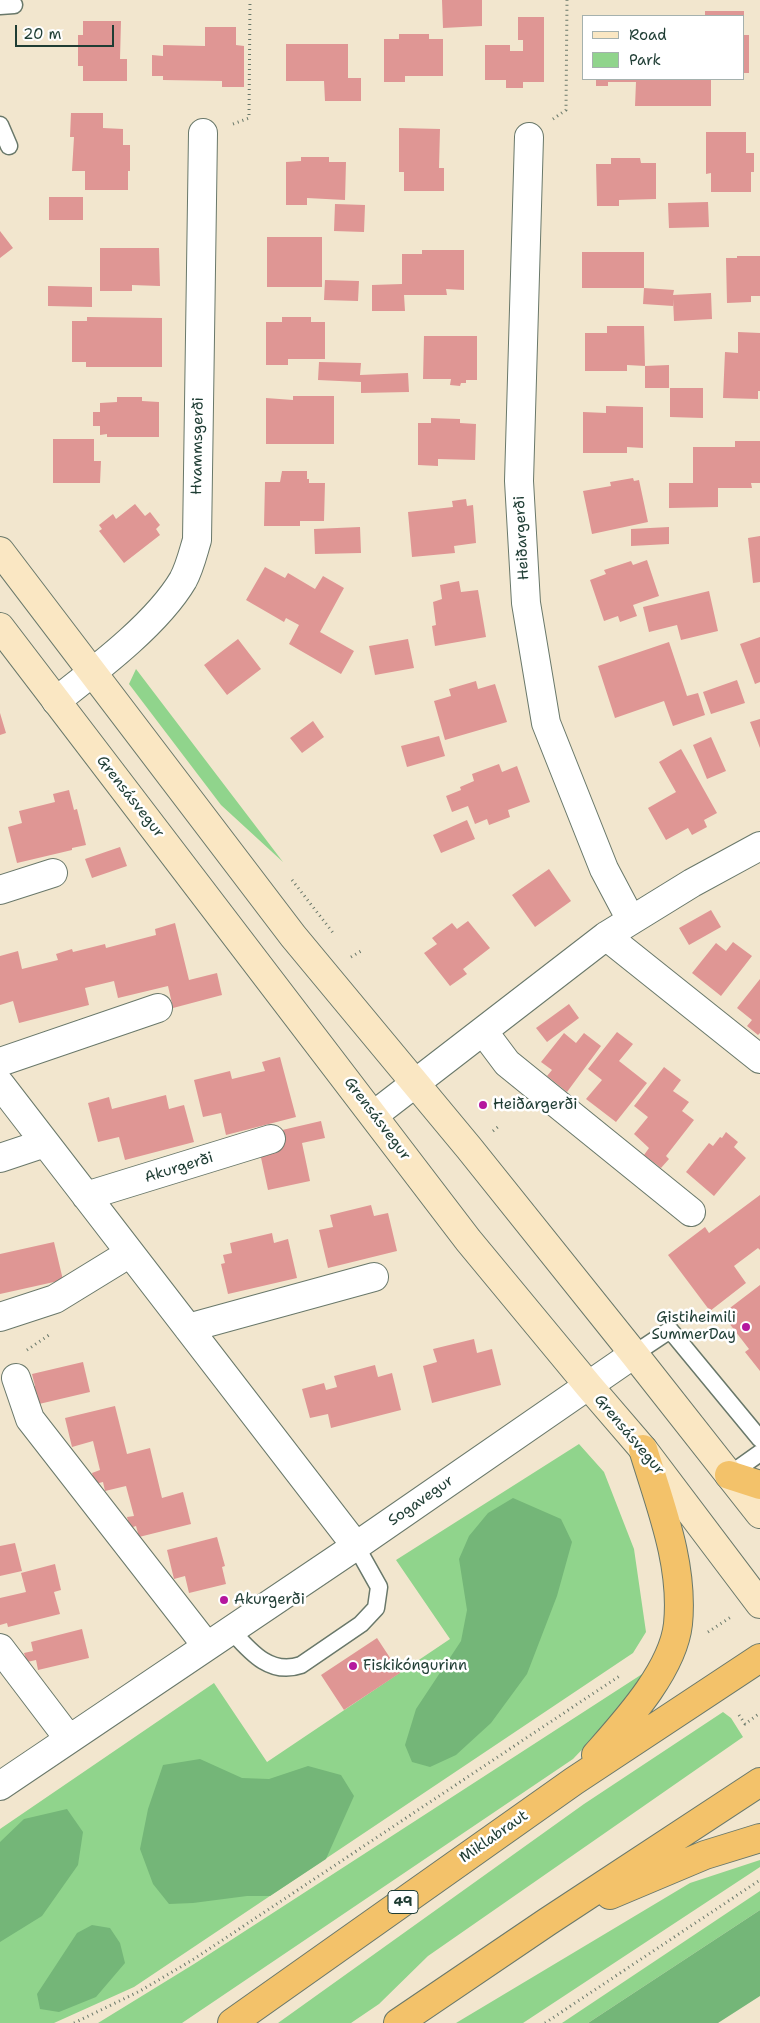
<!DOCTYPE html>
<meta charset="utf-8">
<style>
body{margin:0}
#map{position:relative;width:760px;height:2023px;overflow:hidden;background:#f2e6ce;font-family:"Shantell Sans",sans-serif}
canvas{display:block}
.legend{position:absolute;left:582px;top:15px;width:162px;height:65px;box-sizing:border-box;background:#fff;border:1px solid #a5b1ae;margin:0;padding:6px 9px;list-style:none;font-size:15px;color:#1f3d34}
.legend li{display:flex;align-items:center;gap:10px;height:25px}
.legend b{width:25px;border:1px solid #a5b1ae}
.scale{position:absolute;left:15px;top:25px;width:99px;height:22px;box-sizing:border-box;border:2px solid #1f3d34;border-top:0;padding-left:6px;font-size:15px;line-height:18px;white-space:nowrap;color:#1f3d34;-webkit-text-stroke:4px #fff;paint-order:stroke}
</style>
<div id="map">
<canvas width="760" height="2023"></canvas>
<ul class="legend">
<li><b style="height:6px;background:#fae7c3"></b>Road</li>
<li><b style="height:14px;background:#90d48c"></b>Park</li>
</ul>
<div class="scale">20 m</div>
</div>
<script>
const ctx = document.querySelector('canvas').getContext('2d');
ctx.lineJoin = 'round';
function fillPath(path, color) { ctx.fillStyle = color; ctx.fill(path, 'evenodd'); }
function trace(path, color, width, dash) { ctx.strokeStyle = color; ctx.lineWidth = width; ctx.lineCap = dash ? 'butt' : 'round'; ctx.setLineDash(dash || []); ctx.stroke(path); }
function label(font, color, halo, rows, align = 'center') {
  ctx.font = font + ' "Shantell Sans",sans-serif'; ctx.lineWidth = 5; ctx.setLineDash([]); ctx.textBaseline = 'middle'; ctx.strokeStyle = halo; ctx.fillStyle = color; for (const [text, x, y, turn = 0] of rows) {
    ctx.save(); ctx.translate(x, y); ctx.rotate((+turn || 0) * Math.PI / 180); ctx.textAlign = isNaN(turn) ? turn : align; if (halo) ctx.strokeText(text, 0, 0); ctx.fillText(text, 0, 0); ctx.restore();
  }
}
fillPath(new Path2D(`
 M136 669 283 862 221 805 129 684Z
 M579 1444 604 1472 634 1549 646 1632 633 1653 134 1987 54 2023H0V1829L214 1683 267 1762 450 1639 396 1560Z
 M653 1667 616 1714 573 1759 182 2023H98L194 1964Z
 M723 1712 731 1718 743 1737 428 1956 379 2004 351 2023H278L584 1804Z
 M760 1860V1867L523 2023H456L690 1883Z
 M760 1891V1910L588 2023H562Z`), '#90d48c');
fillPath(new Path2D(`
 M513 1498 561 1519 572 1542 557 1596 527 1674 491 1723 456 1755 430 1767 412 1762 405 1745 416 1709 461 1641 467 1610 459 1559 469 1536 488 1513Z
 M200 1759 242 1778 269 1779 308 1766 341 1775 354 1796 326 1859 270 1896H247L193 1903 169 1904 153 1884 140 1849 148 1809 163 1765Z
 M67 1809 83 1832 78 1865 42 1916 0 1942V1842L24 1819Z
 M760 1910V1996L718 2023H588Z
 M92 1925 110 1928 120 1943 125 1963 96 1997 59 2012 40 2009 37 1994 77 1933Z`), '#74b678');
fillPath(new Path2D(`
 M442 0H482V26L443 28Z
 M705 11H744V16H705Z
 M518 17H544V82H523V88H506V80H485V45H510V51H523V40H518Z
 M83 21H121L120 59H127V81H83V66H78V35H83Z
 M205 27H236V45L244 46V87H222V81L163 80V76H152V55L163 56V45L205 46Z
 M399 34H429V39H443V76H405V82H384V39H399Z
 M744 35H749V73H744Z
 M286 44H348V78H361V101H325L324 81H286Z
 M596 79H711V106H635L636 82H608V86H596Z
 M71 113H103V128L123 129V145H130V171H128V190H85V171H72L74 137H70Z
 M399 128 440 129 439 168H444V191H404V172H399Z
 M706 132H746V153H754V172H751V192H711V173L706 174Z
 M301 157H329V162H346L345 200 307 198V205H286V162L301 161Z
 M611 158H640L641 163H656V199L619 200V206H597L596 164H611Z
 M49 197H83V220H49Z
 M708 202 709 227 669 228 668 203Z
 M335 204 365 205 364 232 334 231Z
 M0 231 13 248 0 258Z
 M267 237H322V287H267Z
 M100 248H159L160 286 132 285V291H100Z
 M422 250H464V290L446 289 447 295H404L405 311H372V285L402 284V254H422Z
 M582 252H644V288H582Z
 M737 256H760V296H751V302L727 303 726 258H737Z
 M325 280 359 281 358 301 324 300Z
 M48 286 92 287V307L48 306Z
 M644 288 674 290 673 295 711 293 712 319 674 321 673 299V306L643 304Z
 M87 317 162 318V367H86V362H72V321H87Z
 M282 317H311V322H325V359H288V365H266V322H282Z
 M607 326H644L645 366 627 365V371H585V333H607Z
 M738 332 760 333V391H758V399L723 398 725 352 738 353Z
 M424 336H477V380H466V383H461L460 386 450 385 451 379H423Z
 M319 362 361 363 360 375 408 373 409 392 361 393V382L318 380Z
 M669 365V388H645V366Z
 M670 388H703V418L670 417Z
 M293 396H334V444H266V398L293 400Z
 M117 397H142V401L159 402V437H107V434L100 435V426H93V412H100V403L117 402Z
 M606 406 643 407V448L627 447V453H583V412L606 413Z
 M431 418 460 419V423L476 424 475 460 438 459V466L418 465V423H431Z
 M53 439H94V461H101L100 483H53Z
 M735 441H760V483H751L752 488H718V507L669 508V483H693V447H735Z
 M282 471H307V479H309V483H325L324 521H300V526H264L265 482H280Z
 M633 478 634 481 639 480 648 522 592 534 583 491 611 486 610 482Z
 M466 499 467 506 473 505 476 543 454 546 455 553 412 557 408 512 453 507 452 501Z
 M135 504 145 516 150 512 160 525 156 529 160 535 124 563 99 531 102 529 99 525 113 514 116 519Z
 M360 527 361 553 315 554 314 529Z
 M669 527V544L631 546V529Z
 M760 536V582L753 583 748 538Z
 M647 560 659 596 633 605 637 616 620 622 618 616 604 621 590 580 606 574 604 570 631 561 633 565Z
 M265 567 285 578 288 573 315 589 323 576 344 588 320 632 354 651 341 674 289 644 299 625 286 618 284 622 246 600Z
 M459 581 461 592 478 590 486 637 435 646 432 626 436 625 433 602 442 599 440 585Z
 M709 591 718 631 681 640 677 625 649 632 643 607Z
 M760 637V682L755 684 740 644Z
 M238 639 261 669 227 695 204 665Z
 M408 639 414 668 375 675 369 646Z
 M669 642 687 696 698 693 705 715 673 726 664 701 615 718 598 666Z
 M737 680 745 703 711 714 703 692Z
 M476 681 478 689 495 684 507 722 445 740 434 701 451 696 449 689Z
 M0 713 6 733 0 735Z
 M760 719V748L750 722Z
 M313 721 324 737 302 753 290 738Z
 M439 736 445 756 407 767 401 746Z
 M711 737 726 771 707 779 693 745Z
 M681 749 717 813 704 820 707 827 692 835 688 828 666 840 648 808 676 792 659 762Z
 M499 764 502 772 517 766 530 802 508 810 510 817 489 825 487 819 475 824 468 806 452 812 446 796 461 790 460 787 474 781 472 774Z
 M69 790 74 810 77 809 86 845 72 848V850L17 863 8 827 22 823 19 811 55 802 53 794Z
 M467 820 475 839 441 853 433 835Z
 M120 847 127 866 92 878 85 859Z
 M549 869 571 901 535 927 512 895Z
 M711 910 721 927 689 945 679 928Z
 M468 921 490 948 463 969 467 974 450 986 424 953 437 944 432 938 452 923 457 929Z
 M175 923 189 980 217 973 222 995 173 1008 168 986 118 998 114 981 85 988 89 1005 19 1023 13 1001 0 1005V956L18 951 22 969 58 960 56 954 72 949 73 952 105 944 106 948 156 935 155 929Z
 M733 942 752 956 721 996 692 973 716 943 726 951Z
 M760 979V1033L758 1035 747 1026 752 1020 737 1008Z
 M569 1004 579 1018 547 1042 536 1028Z
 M617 1032 633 1044 619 1061 647 1083 616 1122 586 1099 602 1080 588 1069Z
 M564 1033 576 1043 584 1033 601 1046 567 1092 547 1076 552 1070 541 1062Z
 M280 1057 296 1117 226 1135 221 1113 203 1117 194 1080 230 1071 232 1079 265 1071 262 1062Z
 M664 1067 681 1080 673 1091 689 1102 682 1111 694 1120 666 1156 669 1159 661 1168 644 1155 649 1148 634 1134 648 1117 634 1106Z
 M166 1095 169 1109 184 1105 194 1142 125 1160 119 1137 98 1142 88 1103 109 1097 112 1109Z
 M321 1121 325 1138 302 1143 310 1181 268 1190 260 1153 278 1131Z
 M726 1132 738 1142 734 1147 746 1158 714 1196 686 1172 709 1143 713 1146 720 1137 722 1138Z
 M760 1195V1250L758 1248 734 1266 746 1283 710 1311 668 1255 705 1227 709 1233Z
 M371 1205 374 1216 388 1213 397 1251 328 1268 319 1230 333 1227 330 1215Z
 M272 1233 274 1243 288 1239 297 1278 228 1294 221 1264 225 1263 223 1255 232 1253 230 1243Z
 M54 1242 63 1280 0 1294V1254Z
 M760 1285V1371L745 1352 749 1349 722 1314Z
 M474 1339 477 1353 492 1349 501 1385 432 1403 423 1366 437 1362 433 1349Z
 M83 1362 90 1392 39 1404 37 1394 29 1396 28 1388 35 1386 32 1374Z
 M375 1365 378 1377 392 1373 401 1410 331 1428 328 1414 310 1418 302 1389 324 1383 326 1390 337 1387 334 1376Z
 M115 1406 127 1454 150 1448 162 1498 183 1492 191 1524 139 1537 136 1526 130 1528 127 1517 134 1516 126 1486 105 1491 103 1482 95 1484 92 1473 100 1470 93 1441 72 1447 65 1418Z
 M217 1537 225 1566 222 1567 226 1584 189 1593 185 1576 174 1579 167 1550Z
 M15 1543 22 1571 0 1576V1546Z
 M55 1564 61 1590 54 1592 60 1614 8 1627 7 1623 0 1625V1598L26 1592 21 1573Z
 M82 1629 89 1658 38 1670 36 1660 27 1662 24 1653 33 1651 31 1642Z
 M377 1638 400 1673 344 1710 321 1675Z`), '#df9694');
const service = new Path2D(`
 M0 6 14 5
 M0 125 9 146
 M634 1354 670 1330 760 1439
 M729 1475 760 1453
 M230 1629C249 1650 269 1676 301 1665L361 1624 376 1608 379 1587 356 1546`);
const minor = new Path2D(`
 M529 137 519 481 526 603 546 723 604 869 631 920
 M56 701C97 669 157 624 183 580 190 567 193 553 197 540L203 133
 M0 890 53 873
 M606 936 760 1059
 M483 1031 507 1063 691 1212
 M0 1062 158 1008
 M0 1084 356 1546
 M374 1115 606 936 692 883 760 846
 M0 1158 45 1143
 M86 1196 271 1139
 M0 1317 55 1299 130 1253
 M188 1328 374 1277
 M16 1378 30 1419 206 1645
 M0 1648 69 1739
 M0 1786 356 1546 634 1354`);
const secondary = new Path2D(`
 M0 551 293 936 469 1148 634 1354 760 1514
 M0 627 468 1240 588 1385 643 1449 760 1604`);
const trunk = new Path2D(`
 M729 1475 760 1485
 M596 1755C626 1721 673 1670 678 1624 684 1564 660 1505 643 1449
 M610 1895 705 1855 760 1838
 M232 2023 574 1781 760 1658
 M398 2023 547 1922 760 1782`);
trace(service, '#69786a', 19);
trace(minor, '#69786a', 30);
trace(secondary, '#69786a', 30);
trace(trunk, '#69786a', 30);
trace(new Path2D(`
 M553 119 566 110 567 0
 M233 124 249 118 250 0
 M292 880 334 934
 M351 957 361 951
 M493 1131 499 1126
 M27 1350 49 1335
 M708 1632 731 1617
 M739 1715 745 1724 760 1713
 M74 2023 140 1991 194 1959 621 1675
 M545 2023 760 1880`), '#69786a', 3, [1, 4]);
trace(service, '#fff', 16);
trace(minor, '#fff', 28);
trace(secondary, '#fae7c3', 28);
trace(trunk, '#f3c26a', 28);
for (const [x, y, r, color] of [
 [483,1105,5,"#b5179e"],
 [746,1327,5,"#b5179e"],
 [224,1600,5,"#b5179e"],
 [353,1666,5,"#b5179e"]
]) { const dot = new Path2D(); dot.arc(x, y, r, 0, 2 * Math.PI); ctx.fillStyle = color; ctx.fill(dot); trace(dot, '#fff', 2); }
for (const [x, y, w] of [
 [403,1902,30]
]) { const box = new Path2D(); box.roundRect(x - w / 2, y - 11.5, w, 23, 4); ctx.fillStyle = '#fff'; ctx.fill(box); trace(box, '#1f3d34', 1); }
label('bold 14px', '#1f3d34', null, [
 ["49",403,1902]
]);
label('15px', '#1f3d34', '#fff', [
 ["Hvammsgerði",198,446,-89],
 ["Heiðargerði",522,538,-93],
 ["Grensásvegur",130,797,52],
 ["Grensásvegur",377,1119,53],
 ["Akurgerði",179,1168,-17],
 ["Grensásvegur",629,1435,50],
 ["Sogavegur",421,1501,-35],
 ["Miklabraut",494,1837,-35]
]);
label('15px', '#1f3d34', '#fff', [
 ["Heiðargerði",493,1105],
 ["Gistiheimili",736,1318,"right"],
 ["SummerDay",736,1335,"right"],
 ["Akurgerði",234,1600],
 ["Fiskikóngurinn",363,1666]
], 'left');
</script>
